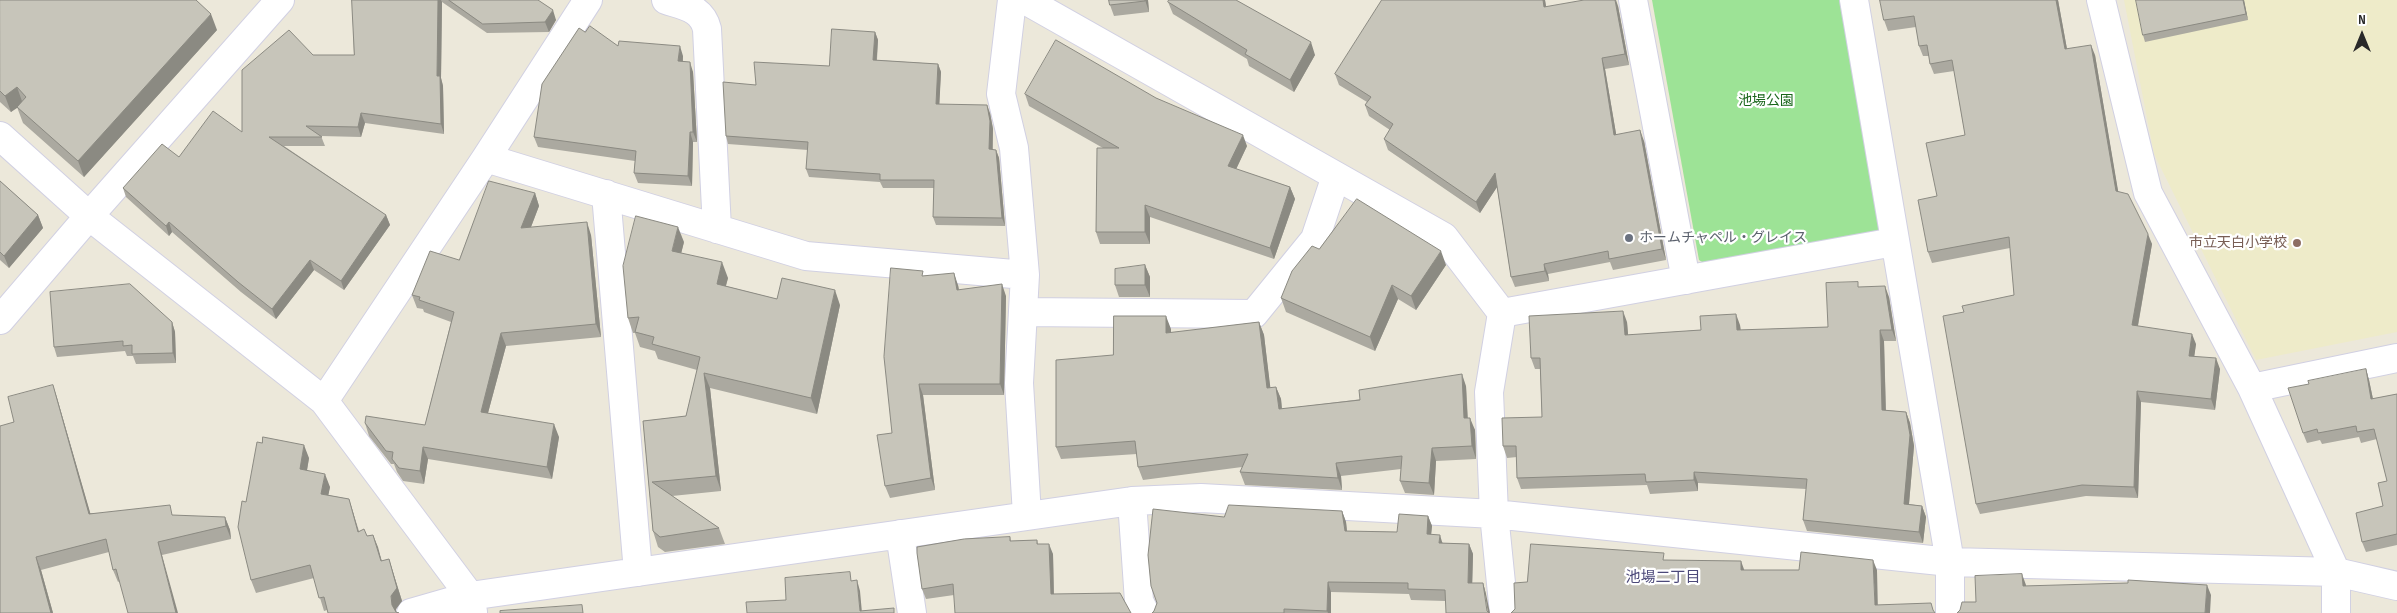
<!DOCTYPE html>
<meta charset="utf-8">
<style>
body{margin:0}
#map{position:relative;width:2397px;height:613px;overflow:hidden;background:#ece8da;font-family:"Sofia Sans Condensed",sans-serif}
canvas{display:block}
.north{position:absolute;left:2337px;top:10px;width:50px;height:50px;-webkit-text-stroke:4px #fff;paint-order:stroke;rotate:0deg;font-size:14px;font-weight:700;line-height:20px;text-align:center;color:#292929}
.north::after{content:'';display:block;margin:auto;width:18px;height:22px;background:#292929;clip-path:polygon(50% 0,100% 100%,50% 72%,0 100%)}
</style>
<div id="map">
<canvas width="2397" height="613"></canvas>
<div class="north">N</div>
</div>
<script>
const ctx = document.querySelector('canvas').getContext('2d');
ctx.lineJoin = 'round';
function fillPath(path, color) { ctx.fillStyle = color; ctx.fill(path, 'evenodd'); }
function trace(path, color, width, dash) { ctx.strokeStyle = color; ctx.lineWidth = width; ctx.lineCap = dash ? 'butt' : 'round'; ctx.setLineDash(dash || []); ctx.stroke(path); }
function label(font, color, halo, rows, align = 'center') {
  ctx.font = font + ' "Sofia Sans Condensed","Noto Sans JP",sans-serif'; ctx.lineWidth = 4.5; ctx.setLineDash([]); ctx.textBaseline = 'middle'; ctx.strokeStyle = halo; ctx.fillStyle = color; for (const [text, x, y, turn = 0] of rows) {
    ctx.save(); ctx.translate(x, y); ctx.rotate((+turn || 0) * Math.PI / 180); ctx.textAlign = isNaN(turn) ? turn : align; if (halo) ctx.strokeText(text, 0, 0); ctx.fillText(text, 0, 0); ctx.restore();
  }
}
fillPath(new Path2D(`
 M2124 0H2397V332L2256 360 2154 154Z`), '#eeebc9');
fillPath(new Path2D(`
 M1652 0H1845L1882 224 1874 239 1710 267 1699 260Z`), '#9de396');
const minor = new Path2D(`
 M666 0C684 6 702 8 707 29L717 229
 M1012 0 1001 94 1014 148 1025 275 1019 383 1027 515
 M1025 0 1444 237 1502 313 1489 392 1494 514 1504 613
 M1633 0 1686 280
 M1854 0 1950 562V613
 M2101 0 2148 193 2252 388 2336 572V613
 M0 136 89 216 324 401 470 596 473 612
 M486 158 806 256 1025 275
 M606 194 638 572
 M1023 312 1254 314 1315 239 1336 176
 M1502 313 1894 242
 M0 320 89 216 280 0
 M2252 388 2397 358
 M324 401 486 158 588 0
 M1132 501 1139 601 1145 613
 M900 534 912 613
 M411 613 470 596 1132 501 1201 498 1494 514 1950 562 2336 572 2397 586`);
trace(minor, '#d1d0e2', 30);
trace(minor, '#fff', 28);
fillPath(new Path2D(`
 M0 0 217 30 84 177 23 123 17 107 11 112 0 102Z
 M352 0H538L556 20 549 32 487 33 442 2 441 78 443 86 444 134 365 123 361 137 321 136 325 146H284L386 215 390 225 344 290 314 270 276 319 241 292 172 232 169 236 126 197 123 188 179 157 242 132 313 55H354Z
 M1109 0H1148L1149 12 1114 16 1110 5Z
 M1382 0H1545L1546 7 1618 6 1629 65 1605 69 1616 134 1644 141 1666 260 1613 270 1610 262 1548 274 1549 281 1515 287 1511 277 1497 187 1480 213 1388 150 1384 139 1390 130 1369 116 1365 105 1367 102 1339 85 1335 74Z
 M1880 0H2058L2067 49 2095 55 2118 192 2152 244 2138 326 2196 344 2194 356 2220 369 2215 410 2141 402 2138 498 2086 496 1980 514 1976 504 1964 312 2014 295 2010 248 1932 263 1928 252 1937 196 1965 135 1954 71 1934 74 1930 64 1929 56H1923L1919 46 1916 27 1888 31 1884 20Z
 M2244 0 2248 20 2145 42 2143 35Z
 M1168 2 1315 55 1294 92 1249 66 1247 59 1173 14Z
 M585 32 618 46 683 56V61L693 72 697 142H693L692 186 638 183 634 173 635 161 538 147 534 137Z
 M875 32 878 40 877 60 938 64 941 72 939 104 990 113 993 129V150H996L999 158 1005 226 936 225 933 217 934 188H883L880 182 809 177 806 169 808 150 728 144 726 136 756 85 829 66Z
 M1025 94 1156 98 1247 146 1236 169 1290 187 1295 199 1274 259 1150 217V244H1100L1096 232 1103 148 1029 106Z
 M0 181 38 215 43 228 9 268 0 260Z
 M535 193 539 206 531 227 591 235 601 337 506 346 488 413 559 437 552 479 428 459 424 484 403 481 397 472 394 464H391L369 436 365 423 425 425 451 322 424 312 423 309 417 308 412 295 459 260Z
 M684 242 681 253 728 278 726 286 777 299 840 305 817 414 710 388 721 491 672 496 719 528 725 544 665 552 658 547 653 531 643 421 686 416 697 370 658 359 655 351 640 347 635 333H633L628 318Z
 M1319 249 1446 265 1416 310 1398 299 1375 351 1286 312 1281 298Z
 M1145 265 1150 277V297H1119L1115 285Z
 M925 276 958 285 959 290 1006 296 1004 395H923L935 490 890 498 885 486 892 433Z
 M1860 287 1889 297 1896 341H1884L1886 410 1906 412 1910 423 1914 446 1909 504 1922 506 1926 517 1923 543 1807 531 1803 520 1806 489 1698 483V491L1650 494 1647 485 1521 489 1517 478V457L1507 458 1503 446 1542 417 1540 369H1535L1531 358 1627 322 1628 335 1701 330 1740 325 1741 330 1828 327Z
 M172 322 175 332 176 363 136 364 133 356H127L125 351 57 357 54 347Z
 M1259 322 1264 335 1270 388 1276 387 1281 399 1282 409 1466 386 1468 418 1475 430 1476 459 1436 461 1434 495 1405 493 1400 481 1401 469 1341 476 1342 490 1245 485 1240 472 1242 467 1143 480 1138 467 1137 454 1061 459 1056 447 1113 355 1171 329V333Z
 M2366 369 2369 380 2373 399 2397 394V545L2366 552 2362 542 2383 506 2387 481 2377 439 2361 443 2359 437 2322 444 2320 440 2307 443 2303 433 2309 384Z
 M53 385 57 398 90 513 225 517 230 530 231 539 162 555 118 582 113 570 109 552 41 570 53 613H0L14 422Z
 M262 443 309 458 307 470 330 487 328 495 349 499 353 512 359 531 367 536 373 535 382 561 389 559 393 572 402 601 396 609V612L327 610 324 611 314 578 256 593 251 580 246 502Z
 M1342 511 1346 522 1347 531 1397 532 1428 516 1432 526 1431 535 1443 543 1469 544 1473 554 1472 583H1483L1486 594 1445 601 1411 600 1409 594 1331 592V613H1152L1154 611 1224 517Z
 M1010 537 1011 541 1037 540 1038 544 1053 554 1054 594 1131 613 954 595 926 599 922 589Z`), '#aba9a0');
fillPath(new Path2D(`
 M438 0H441L442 2 441 78 443 86 444 134 441 124 437 76Z
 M1145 0H1148L1149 12Z
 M1543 0H1545L1548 18 1544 7Z
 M1615 0H1616L1618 6 1629 65 1625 54Z
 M2056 0H2058L2069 60 2065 49Z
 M2243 0H2244L2248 20 2246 14Z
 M553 10 556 20 549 32 545 22Z
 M211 14 217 30 84 177 78 161Z
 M875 32 878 40 876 68 873 60Z
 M1311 42 1315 55 1294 92 1290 80Z
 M2091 45 2095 55 2120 202 2116 191Z
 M680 46 683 56 682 71 678 61Z
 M1602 58 1605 69 1618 145 1614 135Z
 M690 62 693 72 697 142 693 132Z
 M938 64 941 72 939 112 936 104Z
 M17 87 23 104 11 112 5 96Z
 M987 105 990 113 993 129 992 157 989 149Z
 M361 113 365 123 361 137 358 127Z
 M1640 130 1644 141 1666 260 1662 249Z
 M690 132 693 142 692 186 688 176Z
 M1243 135 1247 146 1232 178 1228 166Z
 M996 150 999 158 1005 226 1002 218Z
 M1495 173 1499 184 1480 213 1476 202Z
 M1290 187 1295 199 1274 259 1270 248Z
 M535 193 539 206 526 240 521 228Z
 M1145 205 1150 217V244L1145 232Z
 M38 215 43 228 9 268 4 256Z
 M386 215 390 225 344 290 341 281Z
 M169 222 172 232 169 236 166 226Z
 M587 222 591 235 601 337 596 324Z
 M678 227 684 242 678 266 672 251Z
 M2148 234 2152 244 2136 336 2132 325Z
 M1441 251 1446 265 1416 310 1411 296Z
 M310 260 314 270 276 319 272 309Z
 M722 262 728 278 722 299 717 284Z
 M1544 264 1548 274 1549 281 1545 271Z
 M1145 265 1150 277V297L1145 285Z
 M954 273 958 285 961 302 957 290Z
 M1002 284 1006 296 1004 395 1000 384Z
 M1392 285 1398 299 1375 351 1370 337Z
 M1885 286 1889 297 1896 341 1892 330Z
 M835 290 840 305 817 414 811 398Z
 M1623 311 1627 322 1629 346 1625 335Z
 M1736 314 1740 325 1741 341 1737 330Z
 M1166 316 1171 329V346L1166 333Z
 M172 322 175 332 176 363 173 353Z
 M1259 322 1264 335 1272 401 1267 388Z
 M1880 330 1884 341 1886 421 1882 410Z
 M501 333 506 346 485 424 481 412Z
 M2192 334 2196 344 2193 366 2189 356Z
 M2216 358 2220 369 2215 410 2211 399Z
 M2366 369 2369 380 2375 409 2371 399Z
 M704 373 710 388 721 491 716 476Z
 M1462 374 1466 386 1468 431 1464 418Z
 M919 384 923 395 935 490 931 478Z
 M53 385 57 398 94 526 89 514Z
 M1276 387 1281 399 1283 422 1279 409Z
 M2137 391 2141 402 2138 498 2134 487Z
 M1906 412 1910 423 1914 446 1908 515 1904 504Z
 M1470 418 1475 430 1476 459 1472 446Z
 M554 424 559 437 552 479 547 467Z
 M304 445 309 458 305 482 300 469Z
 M423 447 428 459 424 484 420 471Z
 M1432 448 1436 461 1434 495 1429 483Z
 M1336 463 1341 476 1342 490 1338 478Z
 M1694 472 1698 483V491L1694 480Z
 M325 474 330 487 326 507 321 494Z
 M349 499 353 512 362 544 358 532Z
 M1922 506 1926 517 1923 543 1919 532Z
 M1342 511 1346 522 1348 541 1345 531Z
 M1428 516 1432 526 1430 545 1427 534Z
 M225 517 230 530 231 539 226 526Z
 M373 535 378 547 385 574Z
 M1440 535 1443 545 1439 543Z
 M158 542 162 555 178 613H176Z
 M1049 544 1053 554 1054 605 1051 594Z
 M1469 544 1473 554 1472 594 1468 583Z
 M36 557 41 570 53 613H51Z
 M389 559 393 572 402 601 396 609V613L392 605Z
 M1873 560 1877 570 1878 613 1875 605Z
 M1741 561 1745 572 1741 570Z
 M2022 574 2026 585 2027 596 2023 586Z
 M857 580 860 591 862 613 860 611Z
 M1328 582 1331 592V613H1328L1327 611Z
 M1483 583 1486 594 1490 613H1488Z
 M2207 585 2211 595 2210 613H2205Z`), '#8b8a82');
const building = new Path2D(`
 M0 0H196L211 14 78 161 17 107 26 97 17 87 5 96 0 91Z
 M352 0H438L437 76H440L441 124 361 113 358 127 306 126 322 137H269L386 215 341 281 310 260 272 309 238 282 169 222 166 226 123 188 162 144 179 157 213 111 242 132V70L289 30 313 55H354Z
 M449 0H538L553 10 545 22 483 24Z
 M1109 0H1145V1L1110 5Z
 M1169 0H1236L1311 42 1290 80 1245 54 1247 50 1168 2Z
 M1382 0H1543L1544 7 1584 0H1615L1625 54 1602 58 1614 135 1640 130 1662 249 1609 259 1608 251 1544 264 1545 271 1511 277 1495 173 1476 202 1384 139 1393 124 1365 105 1371 97 1335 74Z
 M1880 0H2056L2065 49 2091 45 2116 191 2128 194 2148 234 2132 325 2192 334 2189 356 2216 358 2211 399 2137 391 2134 487 2082 485 1976 504 1943 316 1964 312 1962 306 2014 295 2009 237 1928 252 1918 200 1937 196 1926 143 1965 135 1952 60 1930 64 1927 45 1919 46 1914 16 1884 20Z
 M2136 0H2243L2246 14 2143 35Z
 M590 26 618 46 619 41 680 46 678 61 690 62 693 132H690L688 176 634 173 636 151 534 137 542 84 579 28 585 32Z
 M832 29 875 32 873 60 938 64 936 104 987 105 990 121 989 149 996 150 1002 218 933 217 934 180H880V174L806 169 808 142 726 136 723 82 756 85 754 62 829 66Z
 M1056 40 1156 98 1243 135 1228 166 1290 187 1270 248 1145 205V232H1096L1097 148H1119L1025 94Z
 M0 181 38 215 4 256 0 252Z
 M489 181 535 193 521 228 587 222 596 324 501 333 481 412 554 424 547 467 423 447 420 471 399 468 392 459 393 452 386 451 365 423 366 416 425 425 454 312 419 300 420 297 412 295 430 251 459 260Z
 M1357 199 1441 251 1411 296 1392 285 1370 337 1281 298 1292 271 1312 246 1319 249Z
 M636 216 678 227 672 251 722 262 717 284 777 299 782 278 835 290 811 398 704 373 716 476 652 482 719 528 660 537 653 531 643 421 686 416 700 357 652 344 654 337 635 332 639 317 628 318 623 266Z
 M1145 265V285H1115V269Z
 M891 268 923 271 922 276 954 273 957 290 1002 284 1000 384H919L931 478 885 486 877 435 892 433 884 357Z
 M1858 282V287L1885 286 1892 330H1880L1882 410 1906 412 1910 435 1904 504 1922 506 1919 532 1803 520 1807 479 1694 472V480L1646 482 1645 474 1517 478 1516 446H1503L1502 418 1542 417 1540 358H1531L1529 316 1623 311 1625 335 1701 330 1700 316 1736 314 1737 330 1828 327 1826 283Z
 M130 284 172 322 173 353 132 354V345L123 346V341L54 347 50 292Z
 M1114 316H1166V333L1259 322 1267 388 1276 387 1279 409 1360 400 1359 390 1462 374 1464 418H1470L1472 446 1432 448 1429 483 1400 481 1402 456 1336 463 1338 478 1240 472 1248 454 1138 467 1135 441 1056 447V360L1113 355Z
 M2366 369 2371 399 2397 394V534L2362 542 2356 513 2383 506 2378 483 2387 481 2374 429 2357 432 2356 426 2318 433 2317 429 2303 433 2288 388 2309 384 2308 381Z
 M53 385 89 514 170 505 172 515 225 517 226 526 158 542 176 613H128L116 569 113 570 106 539 36 557 51 613H0V426L14 422 8 397Z
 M263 437 304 445 300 469 325 474 321 494 349 499 358 532 364 529 367 536 373 535 381 561 389 559 397 588 391 596 392 605 396 612 399 613H328L324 597 319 598 310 565 251 580 238 527 242 501 246 502 257 442 262 443Z
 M1229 505 1342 511 1345 531 1397 532 1399 514 1428 516 1427 534 1440 535 1439 543 1469 544 1468 583H1483L1487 611 1489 613H1446L1445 590 1408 589V583L1328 582 1327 611 1284 609V613H1152L1154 611 1157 603 1151 586 1148 555 1153 509 1224 517Z
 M1010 537V541L1037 540V544H1049L1051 594 1120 593 1131 613H955L953 584 922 589 917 553V547L964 539Z
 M1531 544 1664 553 1663 560 1741 561V570H1799L1801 552 1873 560 1875 605 1931 603 1933 610 1935 613H1511L1515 609 1514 583 1527 582Z
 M850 572 851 581 857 580 860 611 894 608V613H747L746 602 786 600 785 578Z
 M2022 574 2023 586 2128 583V580L2207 585 2205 613H1957L1960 610 1962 602H1976L1975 576Z
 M582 605 583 613H500V611Z`);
fillPath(building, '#c7c5ba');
trace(building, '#8b8a82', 1);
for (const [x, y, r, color] of [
 [1629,238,5,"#6b7280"],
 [2297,243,5,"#8d6e63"]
]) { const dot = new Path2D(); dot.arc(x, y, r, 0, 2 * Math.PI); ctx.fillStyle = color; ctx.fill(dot); trace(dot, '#fff', 2); }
label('14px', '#19661b', '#fff', [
 ["池場公園",1766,101]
]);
label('14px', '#5b616d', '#fff', [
 ["ホームチャペル・グレイス",1639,238]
], 'left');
label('14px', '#785e54', '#fff', [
 ["市立天白小学校",2287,243]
], 'right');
label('15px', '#4c497a', '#fff', [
 ["池場二丁目",1663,578]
]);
</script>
